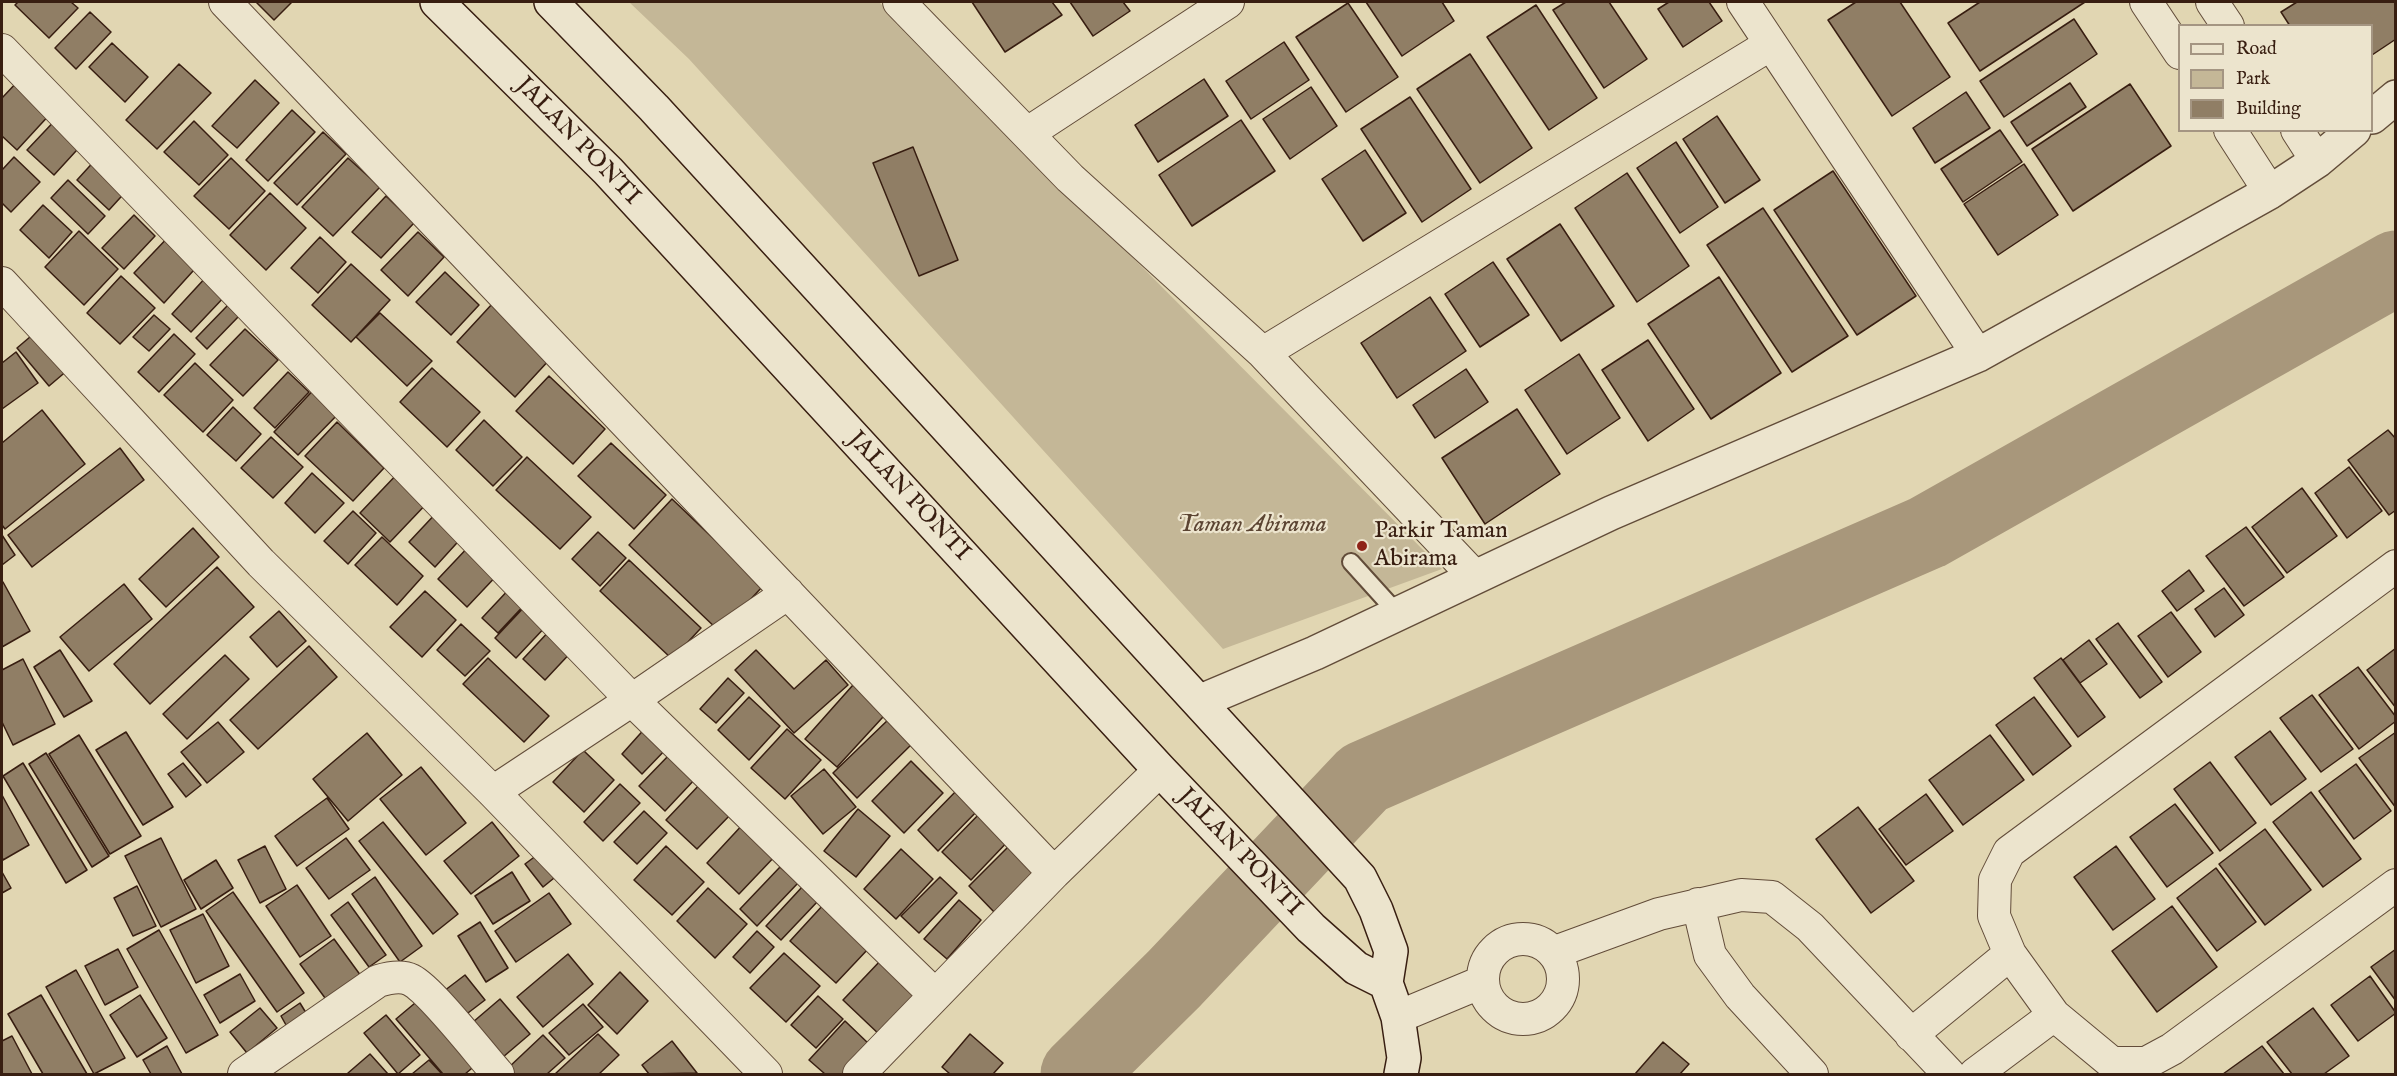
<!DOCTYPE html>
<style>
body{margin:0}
#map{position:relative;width:2397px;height:1076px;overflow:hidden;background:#e1d6b2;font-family:"IM FELL English",serif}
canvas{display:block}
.frame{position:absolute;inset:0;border:3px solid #381e11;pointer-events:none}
.legend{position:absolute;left:2178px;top:24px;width:195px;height:108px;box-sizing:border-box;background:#ece4cd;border:2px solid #a49582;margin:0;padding:8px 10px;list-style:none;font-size:18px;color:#381e11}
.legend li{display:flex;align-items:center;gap:12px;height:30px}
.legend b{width:30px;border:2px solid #a49582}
</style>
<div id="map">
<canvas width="2397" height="1076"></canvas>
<div class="frame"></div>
<ul class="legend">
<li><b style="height:8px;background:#ece4cd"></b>Road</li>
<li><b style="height:16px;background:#c4b797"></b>Park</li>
<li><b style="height:16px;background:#907e65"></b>Building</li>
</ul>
</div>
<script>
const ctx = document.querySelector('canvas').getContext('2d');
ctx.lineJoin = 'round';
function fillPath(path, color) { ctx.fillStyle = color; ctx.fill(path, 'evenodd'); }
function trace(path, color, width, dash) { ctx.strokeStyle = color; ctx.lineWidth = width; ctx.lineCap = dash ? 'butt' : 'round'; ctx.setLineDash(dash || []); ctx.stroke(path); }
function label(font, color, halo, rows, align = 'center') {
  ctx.font = font + ' "IM FELL English",serif'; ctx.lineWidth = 4.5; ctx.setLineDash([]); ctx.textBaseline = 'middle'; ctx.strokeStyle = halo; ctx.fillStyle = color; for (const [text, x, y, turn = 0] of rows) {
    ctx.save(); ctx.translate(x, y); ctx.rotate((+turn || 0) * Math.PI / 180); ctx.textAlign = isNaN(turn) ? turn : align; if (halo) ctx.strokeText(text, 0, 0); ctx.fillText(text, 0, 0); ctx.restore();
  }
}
fillPath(new Path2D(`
 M629 2H879L1442 569 1223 649 689 59Z`), '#c4b797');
trace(new Path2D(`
 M1078 1074 1174 979 1364 778 1928 532 2396 268`), '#a8977b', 75);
const building = new Path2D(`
 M18 2H71L78 8 49 38 15 5Z
 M256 2H292L274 20Z
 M972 2H1052L1062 15 1005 52Z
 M1070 2H1123L1130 11 1093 36Z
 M1366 2H1442L1454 21 1402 56Z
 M1566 2H1609L1647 59 1604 88 1553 10Z
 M1669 2H1709L1722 21 1683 47 1658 9Z
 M1856 2H1900L1950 77 1892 116 1828 20Z
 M1980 2H2085L1980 71 1948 23Z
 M2297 2H2396V39L2372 55V26H2290L2281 12Z
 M1348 3 1398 77 1346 112 1296 37Z
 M1536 5 1597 98 1549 130 1487 37Z
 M90 12 111 32 76 69 55 48Z
 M2074 19 2097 54 2004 117 1980 81Z
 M1284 42 1309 80 1251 119 1226 81Z
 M112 43 148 77 125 102 89 67Z
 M1470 54 1532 148 1480 183 1417 89Z
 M179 64 211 93 157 149 126 120Z
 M1204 79 1228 116 1158 162 1135 125Z
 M19 80 52 112 17 150 2 136V98Z
 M255 80 279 103 237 148 212 126Z
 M2070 83 2086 107 2027 146 2011 122Z
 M2130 84 2171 146 2073 211 2032 149Z
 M1311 87 1337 126 1290 159 1263 119Z
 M1966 92 1990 128 1935 163 1913 128Z
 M1410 97 1471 189 1422 222 1361 129Z
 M292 110 315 132 268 181 246 160Z
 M61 114 87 139 54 175 27 150Z
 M1717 116 1760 180 1725 203 1683 139Z
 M1241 120 1275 171 1192 226 1159 175Z
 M194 121 228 155 199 185 164 152Z
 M2000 130 2022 162 1963 202 1941 169Z
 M323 132 346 154 297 205 274 183Z
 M1676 142 1718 207 1680 233 1637 168Z
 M913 147 958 260 919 276 873 163Z
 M1365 150 1406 213 1363 241 1322 179Z
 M14 157 40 182 11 212 2 203V170Z
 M98 157 130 187 109 210 77 180Z
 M231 158 265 191 229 229 194 196Z
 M348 158 380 187 333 236 302 207Z
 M2024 164 2058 215 1998 255 1964 204Z
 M1833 171 1916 296 1857 335 1774 210Z
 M1627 173 1689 266 1637 302 1575 208Z
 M68 180 105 216 88 234 51 198Z
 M270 193 306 228 266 270 230 235Z
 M386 196 414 223 381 258 352 232Z
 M43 205 72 232 49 258 20 230Z
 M1763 208 1848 336 1792 372 1707 245Z
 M134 215 155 236 124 269 102 248Z
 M1560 224 1614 306 1561 341 1507 259Z
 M79 231 118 269 84 305 45 267Z
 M174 231 203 260 164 303 134 273Z
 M418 232 444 257 408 296 381 270Z
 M320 237 346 262 318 293 291 268Z
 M1493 262 1529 315 1480 347 1445 294Z
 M351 264 390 300 351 342 312 305Z
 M445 272 479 305 451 335 416 302Z
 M208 275 227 294 191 332 172 314Z
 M121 276 155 308 120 344 87 313Z
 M1719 277 1781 373 1711 419 1648 324Z
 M1430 297 1466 351 1397 398 1361 343Z
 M493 303 551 358 515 397 457 342Z
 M228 305 239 316 207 349 196 338Z
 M380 313 432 361 407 386 356 337Z
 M154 315 170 329 149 351 133 337Z
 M245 329 278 360 243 396 210 365Z
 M37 331 69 369 49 386 17 348Z
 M174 334 195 354 159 392 138 372Z
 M1648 340 1694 409 1648 441 1602 370Z
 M16 352 38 383 2 409V363Z
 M1579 354 1620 418 1567 454 1525 390Z
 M195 363 233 400 203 432 164 395Z
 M432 368 480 412 447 447 400 402Z
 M1466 369 1488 402 1435 438 1413 405Z
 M288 372 309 392 275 428 254 408Z
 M549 376 605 429 573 464 516 411Z
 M319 384 344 408 298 455 274 432Z
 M233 407 261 434 236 461 207 435Z
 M1517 409 1560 474 1485 524 1442 458Z
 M42 410 85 464 5 529 2 525V443Z
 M484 420 522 457 493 486 456 450Z
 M337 422 384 468 353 501 305 456Z
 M2388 430 2396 439V510L2389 515 2348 460Z
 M271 437 303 467 273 498 241 468Z
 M611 443 666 495 634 529 578 476Z
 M120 448 144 480 32 567 8 535Z
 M527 457 591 517 560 549 496 490Z
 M2349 467 2382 511 2347 538 2315 493Z
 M400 471 430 500 390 542 360 513Z
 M312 473 344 503 315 533 285 503Z
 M2302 488 2337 536 2287 573 2252 527Z
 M672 499 763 586 720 632 629 545Z
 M439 510 465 534 435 567 409 542Z
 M353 511 376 533 348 564 324 541Z
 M2246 527 2284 577 2244 606 2206 556Z
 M193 528 219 557 166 607 139 579Z
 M598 532 626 558 600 586 572 559Z
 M2 535 15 555 2 565Z
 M382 537 423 576 397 605 355 565Z
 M472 543 501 571 467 607 438 579Z
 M629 560 701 628 672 659 600 591Z
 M217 567 254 607 150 704 114 664Z
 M2189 570 2204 591 2177 611 2162 591Z
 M3 582 30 631 2 647V583Z
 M124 584 152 619 89 671 60 637Z
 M513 585 529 600 498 633 482 618Z
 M2224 588 2244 615 2215 637 2195 609Z
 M425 591 456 620 422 657 390 627Z
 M528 603 549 623 516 658 495 638Z
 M279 611 306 641 277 667 250 637Z
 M2171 612 2201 652 2168 677 2138 636Z
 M2118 623 2162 682 2140 698 2096 639Z
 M461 624 490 651 465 676 437 650Z
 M553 627 575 648 545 680 523 659Z
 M2089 640 2107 664 2080 683 2063 660Z
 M309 646 337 677 258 749 230 720Z
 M2396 648V708L2367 670Z
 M60 650 92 701 64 717 34 667Z
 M756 650 794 689 826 660 848 685 794 733 735 670Z
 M225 655 249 679 187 739 163 714Z
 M488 658 549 716 524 742 463 684Z
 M2061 658 2105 717 2078 737 2034 678Z
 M23 659 55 724 13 745 2 722V670Z
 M2358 667 2396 717V721L2359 749 2319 695Z
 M861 676 894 705 837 767 805 739Z
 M728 678 744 693 716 723 700 709Z
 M2312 695 2353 749 2321 772 2280 718Z
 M749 697 780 726 749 760 718 730Z
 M2034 697 2071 746 2033 775 1996 725Z
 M891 717 915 741 857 798 833 773Z
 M218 722 244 752 207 783 181 752Z
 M648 725 669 746 642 774 622 754Z
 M787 729 821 760 785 799 751 768Z
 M2270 731 2306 779 2271 805 2235 757Z
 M126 732 173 807 143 825 96 750Z
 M2396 732V808L2359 758Z
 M367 733 402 775 348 821 313 779Z
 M79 735 141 836 110 854 49 754Z
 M1990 735 2024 780 1963 825 1929 780Z
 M583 750 614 780 584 812 553 782Z
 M46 753 109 856 92 867 29 764Z
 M671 753 697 777 665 811 639 786Z
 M911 761 943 793 904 833 872 801Z
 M2210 762 2256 823 2220 851 2174 789Z
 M23 763 87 870 66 883 3 776Z
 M183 763 201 785 186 797 168 774Z
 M2356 764 2391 811 2354 839 2319 791Z
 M421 767 466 823 426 855 380 799Z
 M824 769 856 807 823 834 791 796Z
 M702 782 733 812 697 849 666 820Z
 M620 784 640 803 603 841 584 822Z
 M960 787 981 807 938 851 918 830Z
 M2311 792 2361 859 2323 887 2273 822Z
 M1926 794 1953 831 1906 865 1879 829Z
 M2 795 29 845 3 860 2 857Z
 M327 798 349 829 297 866 275 836Z
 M2175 804 2213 853 2167 887 2130 837Z
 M1858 807 1914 881 1871 913 1816 839Z
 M858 809 890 836 856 877 824 851Z
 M983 810 1012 837 971 880 942 852Z
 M644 811 667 833 637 864 614 842Z
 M383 822 458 914 433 934 359 841Z
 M492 822 519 856 471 894 444 861Z
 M745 822 778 853 739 894 707 863Z
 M2265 829 2311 890 2265 925 2219 864Z
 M161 838 196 909 161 927 125 856Z
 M346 838 370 870 329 899 306 868Z
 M1016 839 1043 866 995 913 969 886Z
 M265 846 286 889 260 903 238 860Z
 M666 846 704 882 672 915 634 880Z
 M2116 846 2155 899 2113 930 2074 877Z
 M901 849 933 879 896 919 864 889Z
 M541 852 559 874 543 887 525 864Z
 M216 860 233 888 201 909 184 880Z
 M780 867 798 883 757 926 740 909Z
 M2216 868 2256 922 2217 951 2177 898Z
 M2 872 11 888 2 893Z
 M512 872 530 901 493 924 475 896Z
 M375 877 422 946 400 962 352 894Z
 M940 877 957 893 919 933 901 916Z
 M297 885 331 936 300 957 266 906Z
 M137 886 156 926 133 936 114 898Z
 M803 886 818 901 781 940 766 926Z
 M708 888 747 924 715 958 677 921Z
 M233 892 304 993 277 1012 206 911Z
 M549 893 571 924 516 962 495 931Z
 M959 900 981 920 947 959 924 939Z
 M348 902 386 955 369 967 331 915Z
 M824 904 869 948 836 983 790 941Z
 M2172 906 2217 967 2157 1012 2112 951Z
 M203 914 229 966 196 983 170 930Z
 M480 922 508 968 486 982 458 936Z
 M159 930 218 1035 186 1053 127 949Z
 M757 931 774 947 750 973 733 957Z
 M334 939 361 976 328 1002 300 964Z
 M118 949 138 987 105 1005 85 966Z
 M2396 949V1001L2371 967Z
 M784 953 820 986 786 1022 750 988Z
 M568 954 593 984 543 1027 517 997Z
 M882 959 921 997 882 1037 843 1000Z
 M76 970 125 1058 94 1074 46 987Z
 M620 972 648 1001 617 1034 588 1005Z
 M240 974 255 1001 220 1023 204 995Z
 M465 975 485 1000 464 1016 444 991Z
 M2370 976 2396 1013 2358 1041 2331 1005Z
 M41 995 87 1074H43L8 1014Z
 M140 995 167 1038 137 1057 110 1015Z
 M818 996 843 1019 816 1048 791 1025Z
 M421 998 477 1064 465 1074H443L396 1019Z
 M500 999 530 1034 496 1063 466 1028Z
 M300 1003 311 1021 291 1034 281 1016Z
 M583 1004 603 1027 569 1055 549 1033Z
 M260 1008 277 1028 247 1053 230 1032Z
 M2313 1008 2349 1056 2324 1074H2292L2267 1042Z
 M386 1015 420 1055 398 1074 364 1033Z
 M845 1021 870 1045 842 1074H825L809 1060Z
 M598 1034 619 1055 599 1074H555Z
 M970 1034 1003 1063 993 1074H950L942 1067Z
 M543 1035 565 1058 547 1074H513L507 1069Z
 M12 1036 32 1074H2V1041Z
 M672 1041 697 1073 649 1074 642 1065Z
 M1663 1042 1689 1064 1680 1074H1635Z
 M167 1046 182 1074H151L143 1060Z
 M2262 1046 2284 1074H2223Z
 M370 1054 388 1074H349L348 1073Z
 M429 1060 442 1074H412Z`);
fillPath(building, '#907e65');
trace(building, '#381e11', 1.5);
const service = new Path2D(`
 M1351 562 1398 614`);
const minor = new Path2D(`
 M225 2 1054 873
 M899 2 1070 178 1263 353 1475 577
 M1743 2 1978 355
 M2146 2 2180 53
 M2212 2 2228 26
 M2 50 632 700 935 995
 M2230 130 2270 192
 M2297 130 2317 161
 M1028 133 1228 2
 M2 283 261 563 493 792 766 1074
 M1263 353 1771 44
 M2396 566 2009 852 1995 880 1994 916 2010 954 2054 1015 2112 1063H2146L2172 1049 2396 885
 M493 792 632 700 788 593
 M1698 904 1710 955 1740 996 1812 1074
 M1483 979a40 40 0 1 1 80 0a40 40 0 1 1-80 0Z
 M1555 952 1659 914 1741 895 1772 897 1810 927 1949 1074
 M1398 1017 1482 982
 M1911 1035 2010 954
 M244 1074 378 981C388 978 401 975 411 980 431 990 480 1054 498 1074
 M859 1074 1054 873 1160 770
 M1975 1074 2054 1015`);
const tertiary = new Path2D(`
 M2372 117 2396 97
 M1201 701 1315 653 1611 513 1978 355 2270 192 2317 161 2354 130`);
const secondary = new Path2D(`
 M437 2 608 171 1160 770 1311 928 1356 968 1386 983
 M551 2 654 108 1360 878 1376 910 1391 951 1386 983 1398 1017 1404 1058 1401 1074`);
trace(service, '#624c39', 20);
trace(minor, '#624c39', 34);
trace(tertiary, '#624c39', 36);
trace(secondary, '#381e11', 36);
trace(service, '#ece4cd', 16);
trace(minor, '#ece4cd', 32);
trace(tertiary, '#ece4cd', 33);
trace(secondary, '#ece4cd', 33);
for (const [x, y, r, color] of [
 [1362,546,6,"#8f2418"]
]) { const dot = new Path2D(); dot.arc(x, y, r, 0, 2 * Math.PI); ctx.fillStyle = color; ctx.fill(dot); trace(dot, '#ece4cd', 2); }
label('24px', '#381e11', '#ece4cd', [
 ["JALAN PONTI",577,142,46],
 ["JALAN PONTI",908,497,47],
 ["JALAN PONTI",1239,853,46]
]);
label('italic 24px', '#5b4432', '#ece4cd', [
 ["Taman Abirama",1252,526]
]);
label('24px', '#381e11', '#ece4cd', [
 ["Parkir Taman",1374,532],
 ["Abirama",1374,560]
], 'left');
</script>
